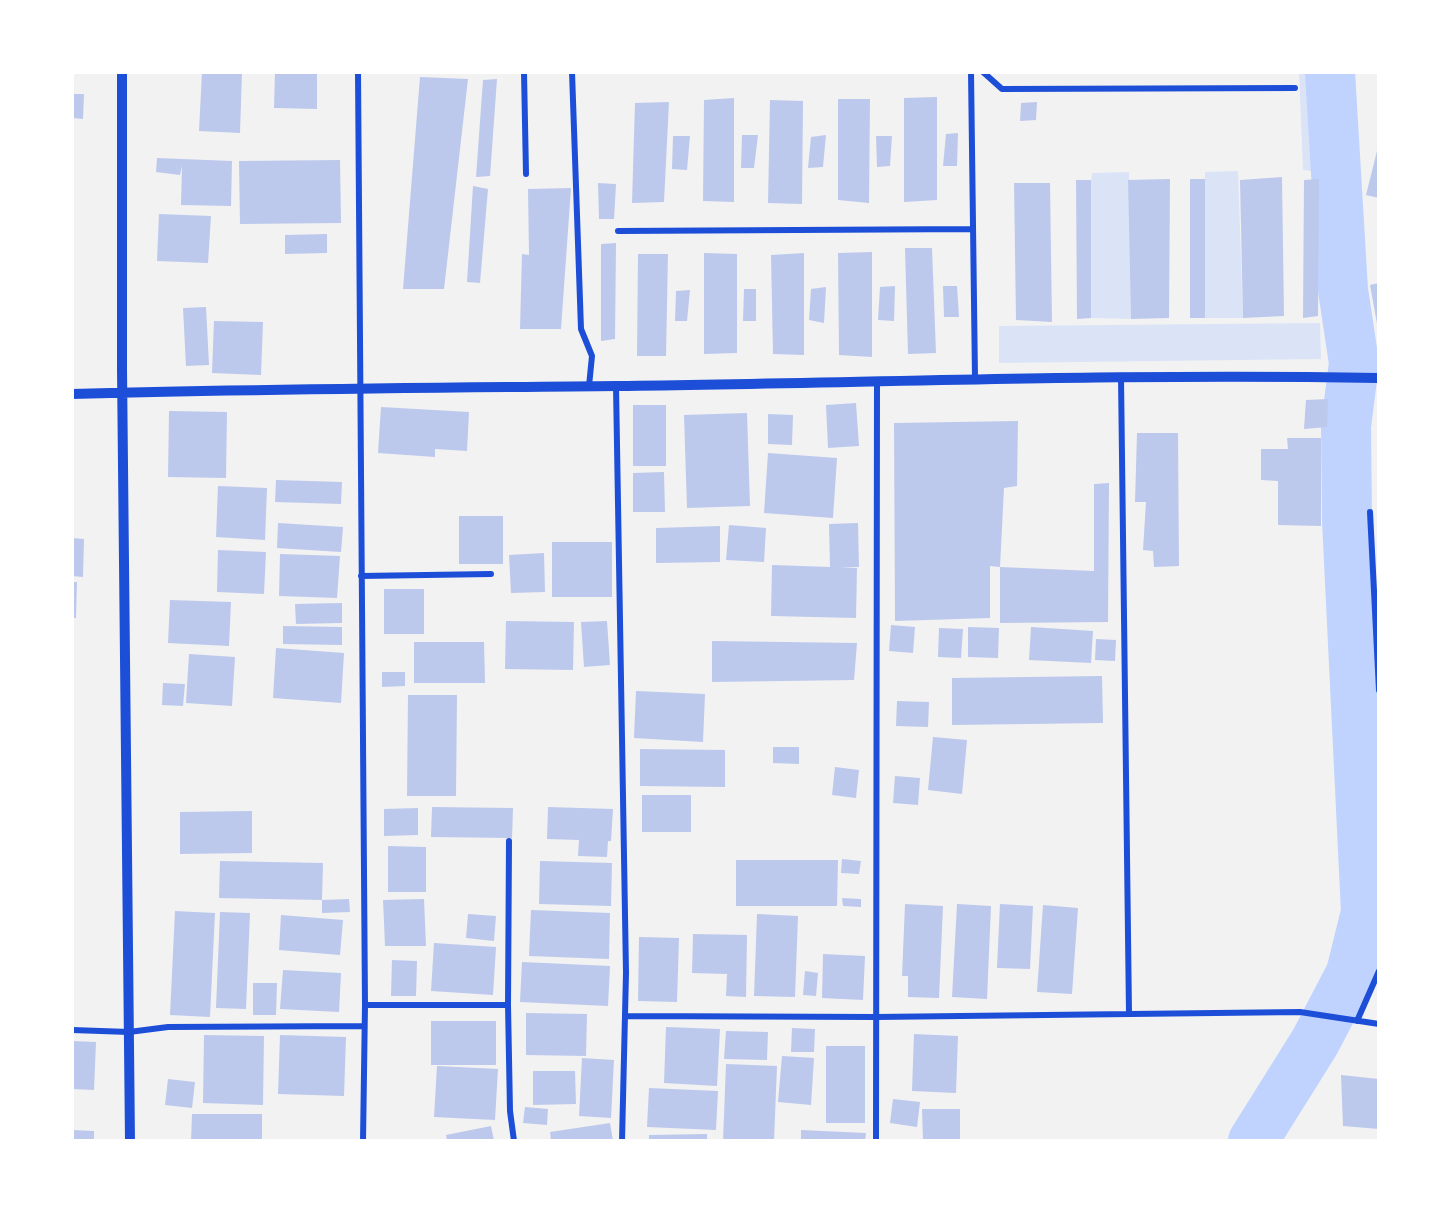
<!DOCTYPE html>
<style>
body{margin:0}
#map{position:relative;width:1451px;height:1213px;overflow:hidden;background:#f2f2f2;font-family:"Source Sans 3",sans-serif}
canvas{display:block}
.frame{position:absolute;inset:0;border:74px solid #fff;pointer-events:none}
</style>
<div id="map">
<canvas width="1451" height="1213"></canvas>
<div class="frame"></div>
</div>
<script>
const ctx = document.querySelector('canvas').getContext('2d');
ctx.lineJoin = 'round';
function fillPath(path, color) { ctx.fillStyle = color; ctx.fill(path, 'evenodd'); }
function trace(path, color, width, dash) { ctx.strokeStyle = color; ctx.lineWidth = width; ctx.lineCap = dash ? 'butt' : 'round'; ctx.setLineDash(dash || []); ctx.stroke(path); }
fillPath(new Path2D(`
 M1299 72H1311L1318 172 1303 170Z
 M1238 171 1243 318H1205V172Z
 M1129 172 1131 319 1091 318V180L1092 173Z
 M1320 323 1321 359 999 363V326Z`), '#dbe4f7');
trace(new Path2D(`
 M1253 1141 1315 1042 1351 973 1366 912 1347 520 1346 426 1354 363 1343 290 1330 72`), '#bfd3fe', 50);
fillPath(new Path2D(`
 M202 72H242L240 133 199 131Z
 M275 72H317V109L274 108Z
 M420 77 468 79 444 289H403Z
 M497 79 490 176 476 177 483 80Z
 M72 94H84L83 119 72 118Z
 M937 97V200L904 202V98Z
 M734 98V202L703 201 704 100Z
 M838 99H870L869 203 838 200Z
 M770 100 803 101 802 204 768 203Z
 M669 102 664 202 632 203 635 103Z
 M1037 102 1036 120 1020 121 1021 103Z
 M958 133 957 166H943L946 134Z
 M742 135H758L754 168H741Z
 M826 135 823 167 808 168 811 137Z
 M673 136H690L687 170 672 169Z
 M876 136H892L890 166 877 167Z
 M1378 147H1379V198L1366 195Z
 M157 158 232 161 231 206 181 205 182 166 180 175 156 172Z
 M340 160 341 223 240 224 239 161Z
 M1282 177 1284 316 1243 318 1240 180Z
 M1170 179 1169 318 1131 319 1128 180Z
 M1190 179H1205V318H1190Z
 M1319 179 1318 316 1303 318 1304 180Z
 M1076 180H1091V318L1077 319Z
 M598 183 616 184 614 219H599Z
 M1014 183H1050L1052 322 1016 320Z
 M473 186 488 189 480 283 467 282Z
 M571 188 561 329H520L522 254 529 255 528 189Z
 M159 214 211 216 208 263 157 261Z
 M327 234V253L285 254V235Z
 M616 243 615 339 601 341V244Z
 M905 248H932L936 353 908 354Z
 M872 252V357L839 355 838 253Z
 M704 253 737 254V353L704 354Z
 M804 253V355L773 354 771 255Z
 M638 254H668L666 356H637Z
 M1379 283V329H1378L1370 285Z
 M895 286 894 321 878 320 880 287Z
 M943 286H957L959 317H944Z
 M826 287 824 323 809 320 811 289Z
 M744 289H756V321H743Z
 M690 290 687 321H675L676 291Z
 M206 307 209 365 186 366 183 308Z
 M214 321 263 322 261 375 212 373Z
 M1328 399 1327 427 1304 429 1306 400Z
 M856 403 859 446 828 448 826 405Z
 M633 405H666V466H633Z
 M381 407 469 412 467 451 435 449V457L378 453Z
 M169 411 227 412 226 478 168 477Z
 M747 413 750 506 687 508 684 415Z
 M768 414 793 415 792 445 768 444Z
 M1018 421 1017 486 1004 488 1000 567 990 566V618L895 621 894 423Z
 M1137 433H1178L1179 566 1154 567 1153 551 1143 550 1146 502H1135Z
 M1287 438H1321V526L1278 525V481L1261 480V449H1288Z
 M768 453 837 458 833 518 764 513Z
 M664 472 665 512H633V473Z
 M276 480 342 482 341 504 275 502Z
 M1109 483 1108 622 1000 623V567L1094 571V484Z
 M218 486 267 488 265 540 216 537Z
 M459 516H503V564H459Z
 M278 523 343 527 341 552 277 548Z
 M858 523 859 567H840L857 568 856 618 771 616 772 565 830 567 829 524Z
 M729 525 766 528 764 562 726 560Z
 M720 526V562L656 563V528Z
 M72 538 84 539 83 577 72 576Z
 M552 542H612V597H552Z
 M218 550 266 552 264 594 217 592Z
 M544 553 545 592 511 593 509 555Z
 M280 554 340 556 337 598 279 596Z
 M72 582H77L76 618H72Z
 M384 589H424V634H384Z
 M170 600 231 602 229 646 168 643Z
 M342 603V623L296 624 295 604Z
 M506 621 574 622 573 670 505 669Z
 M607 621 610 665 584 667 581 622Z
 M891 625 915 627 913 653 889 651Z
 M283 626 342 627V645L283 644Z
 M968 627 999 628 998 658 968 657Z
 M1031 627 1093 631 1091 663 1029 660Z
 M939 628 963 629 961 658 938 657Z
 M1096 639 1116 640 1115 661 1095 660Z
 M712 641 857 643 854 680 712 682Z
 M414 642H484L485 683H414Z
 M276 648 344 653 341 703 273 698Z
 M189 654 235 657 232 706 186 703Z
 M382 672H405V686L382 687Z
 M1102 676 1103 723 952 725V678Z
 M163 683 185 684 183 706 162 705Z
 M636 691 705 694 703 742 634 738Z
 M408 695H457L456 796H407Z
 M897 701 929 702 928 727 896 726Z
 M933 737 967 740 962 794 928 790Z
 M773 747H799V764L773 763Z
 M640 749 725 750V787L640 786Z
 M835 767 859 770 856 798 832 795Z
 M895 776 920 778 918 805 893 803Z
 M642 795H691V832H642Z
 M432 807 513 808 512 838 431 837Z
 M548 807 613 809 611 841H608L607 857 578 856 579 840 547 839Z
 M418 808V835L384 836V809Z
 M252 811V853L180 854V812Z
 M388 846 426 847V892H388Z
 M842 859 861 861 859 874 841 873Z
 M736 860H838L837 906H736Z
 M220 861 323 863 322 900 219 898Z
 M540 861 612 863 611 906 539 904Z
 M842 898 861 899V907L843 906Z
 M349 899 350 912 322 913V900Z
 M424 899 426 946H385L383 900Z
 M905 904 943 906 939 998 908 997V976H902Z
 M957 904 991 906 987 999 952 997Z
 M1000 904 1033 906 1030 969 997 968Z
 M1043 905 1078 908 1072 994 1037 992Z
 M531 910 610 913 609 959 529 956Z
 M175 911 215 913 210 1017 170 1015Z
 M220 912 250 913 246 1009 216 1008Z
 M468 914 496 916 494 941 466 938Z
 M757 914 798 916 795 997 754 996Z
 M281 915 343 920 340 955 279 950Z
 M693 934 747 935 746 997 726 996 727 974 692 973Z
 M639 937 679 938 677 1002 638 1001Z
 M434 943 496 947 493 995 431 991Z
 M823 954 865 956 863 1000 822 998Z
 M392 960 417 961 416 996H391Z
 M522 962 610 966 608 1006 520 1002Z
 M283 970 341 973 339 1012 280 1009Z
 M805 971 818 973 816 996 803 995Z
 M253 983H277L276 1015H253Z
 M526 1013 587 1014 586 1056 526 1055Z
 M431 1021H496V1065H431Z
 M666 1027 720 1029 717 1086 664 1083Z
 M792 1028 815 1029 814 1052H791Z
 M726 1031 768 1032 767 1060 724 1059Z
 M914 1034 958 1036 956 1093 912 1091Z
 M204 1035 264 1036 263 1105 203 1103Z
 M280 1035 346 1037 344 1096 278 1094Z
 M72 1041 96 1042 94 1090 72 1089Z
 M826 1046H865V1123H826Z
 M782 1056 814 1058 811 1105 778 1102Z
 M582 1058 614 1060 611 1118 579 1116Z
 M726 1064 777 1066 774 1141H723Z
 M437 1066 498 1069 495 1120 434 1117Z
 M533 1071H575L576 1104 533 1105Z
 M1341 1075 1379 1079V1129L1343 1126Z
 M168 1079 195 1082 192 1108 165 1105Z
 M649 1088 718 1091 716 1130 647 1127Z
 M893 1099 920 1102 917 1127 890 1123Z
 M525 1107 548 1109 547 1125 523 1123Z
 M922 1109H960V1141H923Z
 M192 1114H262V1141H191Z
 M610 1123 613 1141H551L550 1132Z
 M491 1126 494 1141H447L446 1135Z
 M72 1130 94 1131V1141H72Z
 M801 1130 866 1133 865 1141H801Z
 M707 1134V1141H649V1135Z`), '#bdc9ec');
trace(new Path2D(`
 M358 72 365 1005 363 1141
 M524 72 526 174
 M572 72 581 329 592 356 589 386
 M971 72 975 378
 M983 72 1002 89 1295 88
 M618 231 973 229
 M1121 377 1129 1014
 M616 386 626 973 622 1141
 M1370 512 1379 690
 M361 576 491 574
 M365 1005H508L509 841
 M508 1005 510 1111 514 1141
 M625 1016 876 1017 1300 1012 1379 1024
 M1357 1021 1379 971
 M72 1030 129 1032 168 1027 364 1026
 M876 1141 877 381`), '#1d4ed8', 6);
trace(new Path2D(`
 M122 72V369L130 1141
 M72 394C254 389 435 388 617 386 871 383 1125 373 1379 378`), '#1d4ed8', 10);
</script>
